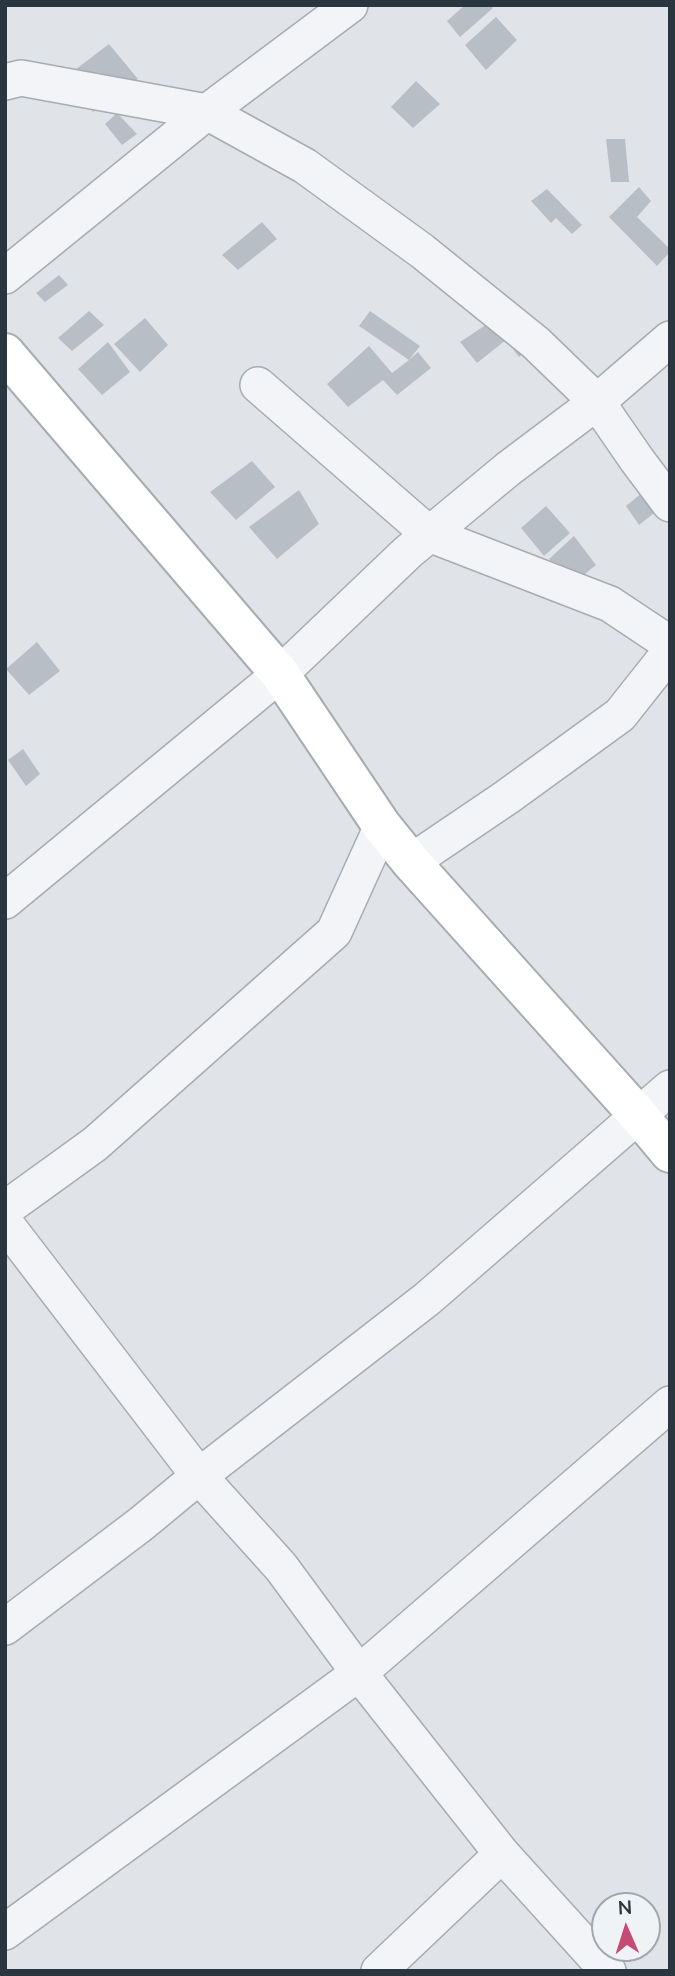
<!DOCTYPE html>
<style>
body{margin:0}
#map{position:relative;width:675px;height:1976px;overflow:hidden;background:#e0e4e8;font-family:"Nunito Sans",sans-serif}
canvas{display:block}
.frame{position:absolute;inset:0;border:7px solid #29353f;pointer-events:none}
.north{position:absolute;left:591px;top:1892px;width:70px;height:70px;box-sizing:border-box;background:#eff3f6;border:2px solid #a0a7ad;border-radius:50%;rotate:357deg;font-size:19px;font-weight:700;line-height:28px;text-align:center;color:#29353f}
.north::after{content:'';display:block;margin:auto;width:24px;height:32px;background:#c74a73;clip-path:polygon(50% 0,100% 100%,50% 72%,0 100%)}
</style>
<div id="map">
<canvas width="675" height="1976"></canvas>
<div class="frame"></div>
<div class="north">N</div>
</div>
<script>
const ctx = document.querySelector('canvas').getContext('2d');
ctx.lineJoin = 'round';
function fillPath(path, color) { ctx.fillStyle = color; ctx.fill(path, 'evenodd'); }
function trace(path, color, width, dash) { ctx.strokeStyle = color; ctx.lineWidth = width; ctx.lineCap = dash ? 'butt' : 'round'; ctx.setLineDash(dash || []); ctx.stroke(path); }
fillPath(new Path2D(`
 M465 5H490L493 8 460 37 447 21Z
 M496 17 517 40 486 70 465 45Z
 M109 44 138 79 93 112 67 76Z
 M416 81 440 104 413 128 391 107Z
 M117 113 137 134 122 145 105 124Z
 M606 139H625L629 182H611Z
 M639 187 651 201 637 217 670 249V252L657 266 609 217Z
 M547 189 582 225 572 234 556 218 551 223 531 201Z
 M262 222 277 239 238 270 222 255Z
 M59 275 68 285 45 302 36 293Z
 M89 311 104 325 72 351 58 338Z
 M370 311 420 346 409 360 418 352 431 368 397 395 383 380 348 407 327 384 369 346 392 373 409 360 359 326Z
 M501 315 536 343 519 357 506 340 477 363 460 342Z
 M145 318 168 345 140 372 114 344Z
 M108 342 130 372 102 395 78 369Z
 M252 461 275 487 236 520 210 492Z
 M654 483 668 502 639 525 626 506Z
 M299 490 319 524 277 559 249 527Z
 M546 506 570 533 544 556 521 528Z
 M574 536 596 565 573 584 549 559Z
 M37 642 60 671 29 695 6 669Z
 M23 749 40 774 26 786 8 760Z`), '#b7bec5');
const minor = new Path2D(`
 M5 82 21 78 207 112 305 166 422 251 536 343 597 402 637 460 670 504
 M5 276 207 112 350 5
 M258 385 429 534 610 604 670 644
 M411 862 507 797 620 715 670 652
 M5 901 280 674 408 552 508 469 597 402 670 339
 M5 1209 95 1144 334 932 382 826
 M5 1223 199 1476 281 1567 359 1673 502 1854 608 1971
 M5 1627 141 1524 199 1476 427 1299 670 1088
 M5 1932 359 1673 670 1404
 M379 1971 502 1854`);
const secondary = new Path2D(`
 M5 353 280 674 382 826 411 862 639 1116 670 1153`);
trace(minor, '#a5acb2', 38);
trace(secondary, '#a5acb2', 42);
trace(minor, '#f2f4f7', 35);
trace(secondary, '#fff', 38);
</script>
